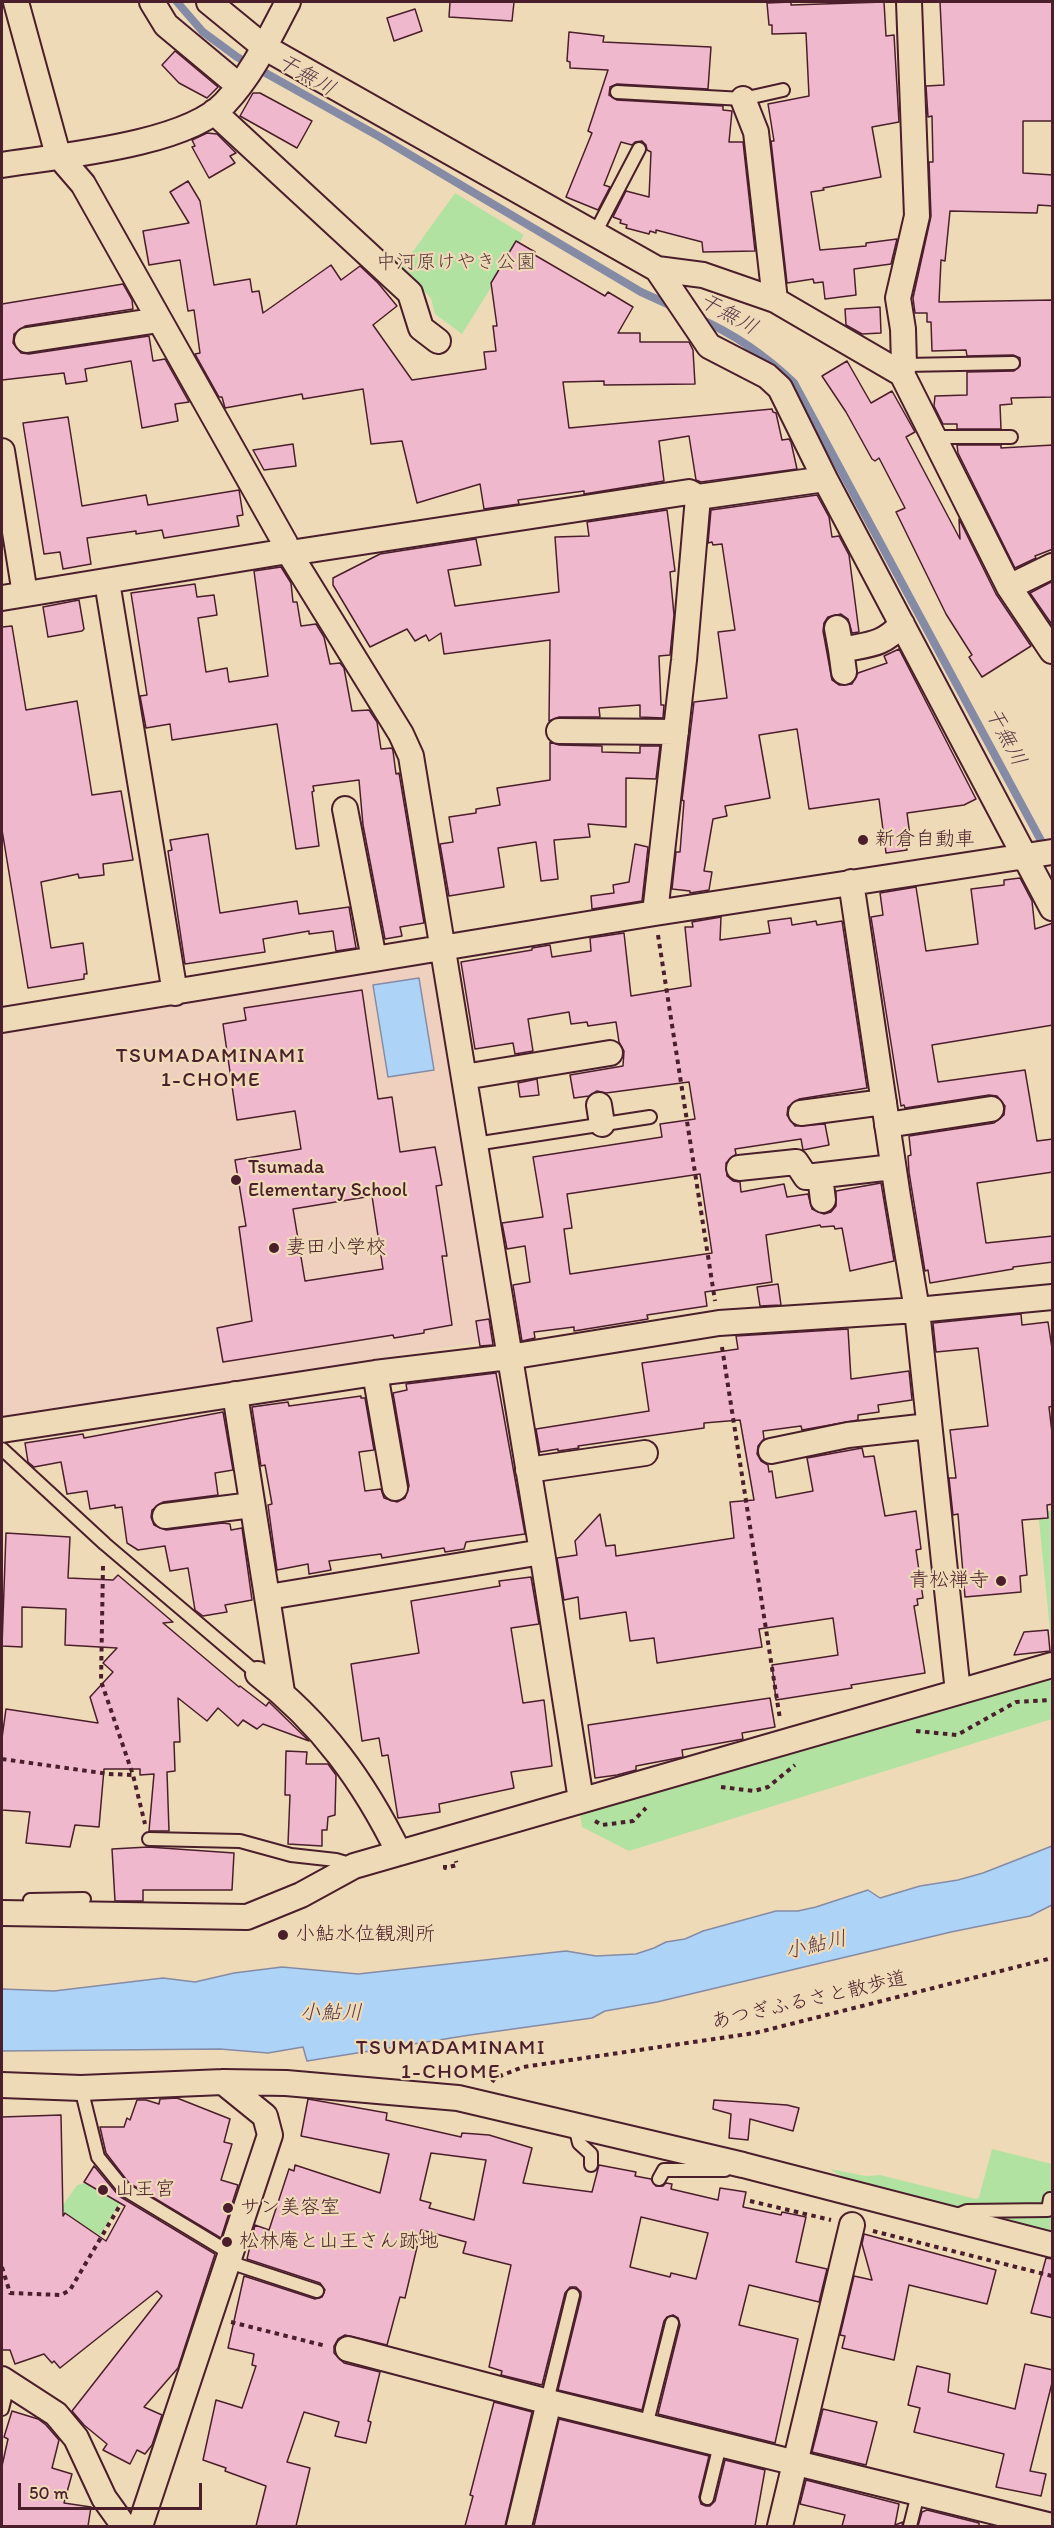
<!DOCTYPE html>
<meta charset="utf-8">
<style>
body{margin:0}
#map{position:relative;width:1054px;height:2528px;overflow:hidden;background:#efdab8;font-family:Itim,sans-serif}
canvas{display:block}
.frame{position:absolute;inset:0;border:3px solid #4a1f2b;pointer-events:none}
.scale{position:absolute;left:18px;top:2483px;width:184px;height:27px;box-sizing:border-box;border:3px solid #4a1f2b;border-top:0;padding-left:8px;font-size:18px;line-height:21px;white-space:nowrap;color:#4a1f2b;-webkit-text-stroke:4px #efdab8;paint-order:stroke}
</style>
<div id="map">
<canvas width="1054" height="2528"></canvas>
<div class="frame"></div>
<div class="scale">50 m</div>
</div>
<script>
const ctx = document.querySelector('canvas').getContext('2d');
ctx.lineJoin = 'round';
function fillPath(path, color) { ctx.fillStyle = color; ctx.fill(path, 'evenodd'); }
function trace(path, color, width, dash) { ctx.strokeStyle = color; ctx.lineWidth = width; ctx.lineCap = dash ? 'butt' : 'round'; ctx.setLineDash(dash || []); ctx.stroke(path); }
function label(font, color, halo, rows, align = 'center') {
  ctx.font = font + ' Itim,"Klee One",sans-serif'; ctx.lineWidth = 4.5; ctx.setLineDash([]); ctx.textBaseline = 'middle'; ctx.strokeStyle = halo; ctx.fillStyle = color; for (const [text, x, y, turn = 0] of rows) {
    ctx.save(); ctx.translate(x, y); ctx.rotate((+turn || 0) * Math.PI / 180); ctx.textAlign = isNaN(turn) ? turn : align; if (halo) ctx.strokeText(text, 0, 0); ctx.fillText(text, 0, 0); ctx.restore();
  }
}
fillPath(new Path2D(`
 M425 955 440 965 492 1330 482 1342 2 1418V1030Z`), '#efd0be');
fillPath(new Path2D(`
 M455 193 524 235 462 334 435 314 431 298 401 268Z
 M1038 1511H1052V1650Z
 M1052 1673V1719L629 1851 582 1827 579 1807Z
 M992 2149 1052 2164V2237L849 2181 830 2169 866 2176 880 2175 976 2199 979 2197Z
 M85 2183 106 2196 114 2183 126 2193 100 2236 71 2218 48 2227 77 2185Z`), '#b2e2a1');
const water = new Path2D(`
 M419 978 434 1070 388 1077 373 985Z
 M1052 1846V1905L1030 1916 951 1932 657 2002 605 2011 592 2018 470 2035 307 2061 303 2047 268 2053 220 2049 2 2051V1989L54 1991 163 1978 195 1982 234 1973 282 1967 358 1974 566 1951 596 1956 636 1954 654 1948 666 1942 685 1939 703 1931 776 1911H798L816 1907 868 1890 880 1898 920 1886 958 1880 983 1873Z`);
fillPath(water, '#add3f6');
trace(water, '#858ba5', 1.5);
trace(new Path2D(`
 M177 2 203 32 237 57 380 137 641 292 674 307
 M698 318C734 334 766 356 794 383L1045 848`), '#858ba5', 8);
const building = new Path2D(`
 M450 2H514L512 21 449 17Z
 M791 2V5L884 2 886 36 894 35 899 122 872 127 881 177 823 188 824 190 811 192 820 250 866 246V243L897 239 891 264 854 269 856 295 825 299 823 282 814 283 813 279 787 283 771 141H774L768 104 809 96 806 33 772 34V25H769L767 3Z
 M940 2H1053V121H1023V173L1053 175V206L1038 205 1037 213 950 211 945 261 941 260 939 302 1053 300V397L1011 398 1012 404 1000 405 1001 429H957V424H943L934 406 935 396 967 395V372L1014 371 1020 366V358L1013 355 967 356 966 350 932 351 931 322H927V313H915L913 298 931 216 929 162H933L932 116 928 117 926 86 944 85Z
 M415 9 422 31 394 41 387 18Z
 M569 32 604 36 603 42 711 47 708 89 617 84 610 87 609 95 617 100 723 106V110L732 111 729 142H743L755 251 703 252 702 242 656 230V233L650 231 649 234 626 228 627 225 620 223 621 220 613 217 626 191 649 197 651 152 647 150 646 145 642 141 635 142 632 145 621 142 604 185 610 187 598 210 566 197 592 133 588 131 608 70 570 68V62L567 61Z
 M175 51 218 87 207 98 179 83 162 65Z
 M253 93H260L312 121 297 148 240 116Z
 M207 133 217 134 236 153 230 156 235 163 209 178 192 147 195 146 192 140Z
 M188 181 200 201 214 285 250 279 252 292 259 291 263 313 331 265 341 280 360 266 378 283 397 306 373 325 412 380 486 369 484 352 496 351 493 326H497L491 283 516 241 535 252 533 254 605 296 608 292 633 307 618 333H640V342H689L693 350 695 384 604 385V381L563 382 569 428 772 409 773 412 776 413 782 440 789 439 791 442 797 469 701 482 696 480 689 436 659 441 664 481 584 494V491L518 500 519 504 484 509 480 484 417 503 402 441 371 444 363 389 303 399 302 394 225 408 222 397H219L195 354 200 353 194 310 188 311 180 260 149 265 143 231 189 223 170 192Z
 M123 284 132 300 133 309 25 326 14 334 13 343 21 353 29 354 149 336 153 361 165 359 189 402 175 404 178 421 142 428 131 361 85 369 87 381 66 384 64 373 2 380V304Z
 M880 307 881 333 862 334 846 325 845 309Z
 M847 361 871 403 892 391 915 432 906 437 960 539 959 519 996 594 1031 646 982 677 969 657 972 655 946 614 896 512 905 508 879 458 875 461 872 459 846 412 822 376Z
 M68 417 82 506 146 495 148 505 239 490 243 515 237 516 239 526 164 538 162 530 136 534V531L87 538 91 564 63 569 60 552 44 554 23 423Z
 M293 444 296 466 264 470 253 450Z
 M957 445H1001V448L1053 445V549L1035 556 1036 558 1015 568 958 453Z
 M817 495 829 517 832 537 839 536 849 555 859 632 852 633 848 619 841 614 828 617 824 623 823 631 832 680 839 685 852 684 858 673 887 663 884 656 899 649 976 799 964 805 907 813 910 836H905L907 850 886 853 879 799 809 809 797 729 759 735 770 798 725 806 727 816 713 819 704 871 712 872 709 890 690 893V891L672 889 676 852H680L684 801 682 800 694 702 727 698 718 632 735 630 722 544 713 545 712 542 708 543 711 510Z
 M667 510 675 571 670 572 674 615 670 655 659 656 661 705H664L663 718 640 717V705L599 708 600 717H559L549 721 550 640 444 654 441 633 429 641 426 635 415 641 407 629 370 647 333 585V578L380 554 476 539 481 565 448 570 455 606 559 592 555 537 589 536 587 522Z
 M281 567 291 583 293 602H297L301 626 316 624 324 637 330 664 340 663 344 668 352 711 369 710 377 722 381 749 392 748 393 751 396 774 399 773 424 923 400 927 402 936 385 939 363 825 359 780 313 786 314 791 312 792 319 846 296 849 277 724 172 740 170 724 146 728 140 696 147 695 131 593 195 584 197 597 214 595 217 615 198 618 206 672 227 668 229 682 268 676 254 571Z
 M1051 582 1053 585V626L1030 593Z
 M79 600 84 629 82 631 48 637 43 607Z
 M12 626 26 710 77 701 92 795 121 791 133 860 103 864 104 875 79 878 78 874 41 882 51 948 83 943 87 974H84V979L28 988 2 830V627Z
 M550 742 559 745 602 746V752L640 753V746H660L656 779 626 778V827L588 824 590 837 554 840 558 879 541 881 536 842 498 848 504 887 449 896 440 844 453 842 449 817 476 813V809L500 805 497 788 550 780Z
 M208 834 220 913 297 901 299 914 349 907 356 948 336 951 333 931 309 934V931L263 939 265 952 185 964 168 851 172 850 170 840Z
 M635 844 648 847 642 901 592 909 591 896 614 893 613 885 629 882Z
 M1020 878 1032 901 1035 929 1053 923V1025L932 1045 938 1082 1025 1070 1037 1141 1053 1139V1172L977 1183 986 1243 1053 1236V1262L1013 1267V1269L930 1283 928 1270 925 1271 909 1172 908 1156 911 1155 909 1136 994 1123 1004 1115 1005 1106 997 1096 989 1095 905 1108 904 1105 901 1106 871 917 883 915 880 893 916 887 926 951 978 944 971 889 1004 885V880Z
 M721 917 720 940 770 933 768 921 791 918 792 925 816 921 817 925 842 921 867 1088 799 1099 788 1107 787 1115 795 1126 825 1124 829 1145 803 1150 801 1139 735 1149 736 1154 726 1163 727 1176 733 1181 740 1182 741 1192 784 1184 787 1197 808 1194 812 1209 824 1214 831 1212 836 1206V1191L881 1183 894 1261 850 1271 842 1228 835 1229 834 1226 821 1227 820 1225 766 1235 772 1282 705 1292 707 1306 647 1315 648 1319 574 1331V1327L534 1332 535 1338 522 1341 513 1285 530 1282 525 1246 507 1249 502 1223 543 1217 533 1157 662 1137 660 1124 695 1119 689 1082 606 1093 597 1091 589 1096 574 1098 570 1075 623 1066 624 1051 619 1042 616 1022 588 1026 587 1022 571 1024 569 1012 528 1019 533 1051 515 1054 513 1043 475 1049 461 962 532 950V948L550 945 552 957 591 951 590 938 624 933 631 996 691 986 685 927H693L692 922ZM700 1174 712 1253 570 1274 564 1229 572 1228 567 1194Z
 M362 990 378 1099 392 1097 400 1152 435 1147 442 1185 436 1186 447 1256H442L452 1325 424 1330V1333L394 1338 393 1335 223 1362 217 1328 252 1321 239 1227 246 1226 235 1160 301 1149 295 1111 237 1120 223 1024 246 1020 244 1008ZM372 1196 383 1269 305 1281 293 1209Z
 M537 1079 539 1095 520 1097 518 1083Z
 M778 1284 781 1305 760 1306 757 1287Z
 M1021 1314 1022 1325 1048 1322 1053 1355V1406L1049 1407 1053 1441V1504L1047 1505 1048 1518 1022 1520 1027 1575 1020 1576 1021 1592 965 1597 958 1514 953 1515 949 1478H956L950 1430 988 1426 978 1348 936 1352 933 1323Z
 M489 1319 493 1345 480 1346 476 1321Z
 M848 1329 851 1379 909 1371 912 1400 878 1405 879 1412 858 1415V1420L802 1430 801 1426 763 1431 764 1439 758 1446 757 1454 761 1461 768 1465 769 1472 772 1471 776 1498 813 1491 807 1458 862 1448 864 1457 874 1456 885 1516 916 1511 921 1549 916 1550 923 1598 917 1599 918 1605 914 1606 925 1673 851 1685 852 1688 776 1700 772 1665 838 1655 833 1618 759 1629 762 1647 657 1663 654 1638 630 1641 626 1612 580 1619 578 1597 564 1600 557 1558 577 1555 575 1541 600 1514 606 1546 615 1545 616 1556 734 1538 730 1502 754 1500 740 1420 704 1423V1428L578 1446 579 1448 558 1451V1449L540 1452 536 1429 649 1411 642 1363 738 1349 736 1336Z
 M496 1373 525 1534 466 1542 464 1549 445 1552 444 1548 382 1558 381 1554 329 1561 331 1570 309 1574 308 1564 277 1570 268 1505 272 1504 265 1465 261 1466 252 1407 288 1402 289 1406 361 1396V1398H365L374 1450 359 1452 365 1491 381 1489 384 1498 397 1502 405 1498 409 1486 393 1393 407 1390 406 1384Z
 M223 1412 233 1470 215 1473 218 1495 163 1502 152 1510 151 1517 154 1525 166 1530 223 1523 230 1524 231 1530 242 1528 252 1600 225 1605 227 1612 203 1616 195 1610 188 1568 170 1571 165 1546 138 1550 127 1543 122 1507 115 1508V1505L90 1509 87 1491 67 1494 61 1462 34 1467 28 1462 25 1443 83 1434 84 1438Z
 M6 1533 70 1537 68 1578 113 1580 118 1575 173 1622 163 1623 239 1687 240 1686 266 1706 269 1702 309 1741 263 1724 257 1729 243 1720 238 1726 218 1708 207 1721 178 1698 180 1742H174L175 1771 167 1772 169 1831H149L154 1774 140 1775V1769H104L99 1827 75 1825 70 1847 26 1843 30 1812 2 1810V1738L6 1709 98 1723 90 1697 113 1672 103 1663 117 1648 65 1645 66 1609 22 1607V1647L2 1646Z
 M531 1577 539 1624 511 1628 523 1703 544 1700 552 1766 511 1772 514 1788 439 1804 440 1812 398 1818 388 1755 382 1756 379 1738 362 1741 351 1664 419 1653 411 1601 500 1586 499 1581Z
 M1048 1630 1050 1651 1014 1655 1024 1632Z
 M770 1698 775 1727 742 1733 743 1739 682 1750 683 1757 636 1766V1770L617 1775 595 1778 588 1725Z
 M286 1751 307 1752 306 1764H328L336 1775 335 1815 328 1817 327 1830H322V1846L288 1844 290 1795H285Z
 M148 1847 234 1853 232 1890H143V1901H115L112 1849Z
 M177 2098 230 2119 224 2142 232 2144 221 2180 238 2185 221 2238 129 2183 106 2153 100 2127H124L127 2118 130 2120 137 2100H146L159 2104 160 2099Z
 M308 2099 387 2113 386 2120 461 2137 462 2133 489 2135 532 2148 523 2183 592 2192 599 2165 636 2172 635 2176 651 2179 656 2186H663L666 2183 672 2184 671 2189 718 2200 720 2188 746 2192 743 2207 781 2215 782 2212 806 2217 796 2262 827 2269 819 2302 749 2285 739 2325 798 2339 775 2443 658 2414 680 2325 678 2318 673 2315 667 2317 664 2321 642 2410 558 2390 581 2297V2292L576 2287H570L565 2293 542 2385 501 2375 502 2371 489 2367 511 2265 463 2253 466 2242 421 2230 405 2298 400 2297 398 2304 387 2345 345 2335 338 2339 334 2346V2353L344 2363 380 2372 368 2421 371 2422 366 2443 335 2436 339 2422 304 2412 287 2462 310 2468 296 2526H256L266 2486 225 2471 226 2468 203 2460 216 2400 242 2408 256 2366 252 2365 254 2354 228 2348 244 2276 315 2299 322 2297 325 2290 320 2283 247 2259 255 2225 269 2230 289 2169 294 2171 295 2165 380 2193 389 2154 301 2136ZM431 2153 486 2160 474 2220 429 2208 431 2203 420 2200ZM641 2217 708 2233 696 2279 671 2273 670 2277 630 2267Z
 M714 2100 787 2105 799 2108 793 2131 750 2119 748 2140 729 2138 731 2114 713 2109Z
 M61 2115 63 2216 65 2213 106 2241 125 2206 84 2182 94 2166 119 2196 215 2254 178 2368 144 2407 162 2415 152 2445 145 2454 137 2450 130 2464 103 2450 107 2444 84 2425 72 2411 162 2296 157 2291 60 2368 54 2361 52 2363 44 2354 15 2364 10 2350H2V2117Z
 M864 2234 996 2270 987 2304 909 2285 894 2360 842 2348 845 2336 840 2335 854 2276 872 2280 862 2244Z
 M1046 2258 1053 2259V2318L1031 2313Z
 M1025 2364 1053 2370V2379L1030 2471 1046 2474 1041 2496 996 2487 1004 2454 914 2432 920 2408 908 2405 917 2366 950 2374 948 2392 1015 2409Z
 M494 2402 532 2412 505 2526H465L473 2496 470 2495Z
 M823 2409 877 2422 866 2465 812 2452Z
 M12 2411 38 2419 46 2425 59 2440 52 2468 72 2474 64 2503 91 2507 88 2526H2V2466L8 2439 4 2437Z
 M559 2419 709 2456 699 2497 701 2504 706 2506H710L715 2501 725 2460 765 2470 755 2526H534Z
 M806 2480 899 2504 895 2525 903 2522 902 2526H842L845 2515 800 2504Z
 M927 2510 979 2523V2526H918L922 2512Z`);
fillPath(building, '#f0b8cc');
trace(building, '#4a1f2b', 1.5);
const service = new Path2D(`
 M617 92 743 99 783 90
 M594 235 639 149
 M904 365 1013 363
 M933 437H1011
 M475 1144 650 1117
 M2 1449 105 1544 258 1674
 M149 1839 240 1841 291 1855 336 1860 353 1865
 M29 1914 30 1900 84 1899
 M81 2088 98 2157 124 2189 230 2253 238 2265 317 2291
 M575 2126 579 2143 591 2154V2165
 M659 2179 664 2170H725
 M955 2216 967 2211 1048 2210 1050 2199
 M547 2401 573 2295
 M2 2409 8 2385
 M646 2426 672 2323
 M707 2498 720 2445
 M910 2526 918 2494`);
const minor = new Path2D(`
 M16 2 58 155 83 184 285 543 288 551 401 734 411 756 542 1552 581 1800
 M152 2 166 25 238 85
 M209 2 264 47 657 269 703 275 775 300 902 374
 M909 2 917 216 898 298 903 329 904 365 902 374 1009 587 1052 651
 M743 99 756 132 775 300
 M214 112 410 293 421 328 438 341
 M2 165C59 156 186 145 225 103 252 75 270 36 288 2
 M657 269 709 346 767 376 780 388 825 479 1052 908
 M27 340 159 320
 M2 451 25 594
 M698 497 825 479
 M290 553 689 492 698 497 684 660 655 913
 M107 582 175 993
 M1009 587 1052 566
 M2 598 288 551
 M837 628 841 650
 M844 672 841 650C869 644 882 646 902 624
 M559 731 676 732
 M345 809 374 959
 M851 882 898 1197 917 1310 1052 1297
 M2 1020 655 913 1052 852
 M464 1077 610 1053
 M599 1105 602 1124
 M801 1113 884 1102
 M887 1125 991 1109
 M739 1168 796 1162 806 1177 893 1167
 M820 1176 823 1200
 M375 1373 395 1488
 M235 1394 282 1692
 M2 1430 375 1373 509 1357 719 1323 917 1310 958 1692
 M771 1451 848 1435 929 1426
 M528 1470 645 1453
 M165 1516 252 1505
 M268 1597 542 1552
 M258 1674C322 1723 364 1782 399 1853
 M2 1913 247 1917 301 1895 354 1866 1052 1665
 M2 2085 81 2088 223 2082 286 2083 458 2098 743 2165 1052 2245
 M348 2349 549 2402 1052 2526
 M2 2379 56 2414 76 2438 104 2498 124 2526
 M140 2526 270 2135 265 2116 223 2082
 M519 2526 549 2402
 M780 2526 852 2225`);
trace(service, '#4a1f2b', 16);
trace(minor, '#4a1f2b', 28);
trace(new Path2D(`
 M658 935 715 1301
 M722 1347 780 1719
 M103 1566 101 1681 133 1775 145 1824
 M916 1731 957 1735 1016 1702 1052 1700
 M2 1759 109 1774 133 1775
 M721 1787 754 1791 768 1787 795 1765
 M595 1821 602 1825 633 1821 646 1808
 M445 1865V1868L457 1865 456 1861
 M492 2082 495 2078 523 2067 755 2033 1052 1958
 M750 2201 831 2220
 M873 2231 1052 2276
 M2 2267 10 2293 61 2295 70 2290 119 2207
 M231 2322 326 2346`), '#4a1f2b', 4, [4.5, 4.5]);
trace(service, '#efdab8', 12);
trace(minor, '#efdab8', 24);
for (const [x, y, r, color] of [
 [863,840,6,"#4a1f2b"],
 [236,1180,6,"#4a1f2b"],
 [274,1248,6,"#4a1f2b"],
 [1001,1581,6,"#4a1f2b"],
 [283,1935,6,"#4a1f2b"],
 [103,2190,6,"#4a1f2b"],
 [228,2208,6,"#4a1f2b"],
 [227,2242,6,"#4a1f2b"]
]) { const dot = new Path2D(); dot.arc(x, y, r, 0, 2 * Math.PI); ctx.fillStyle = color; ctx.fill(dot); trace(dot, '#efdab8', 2); }
label('20px', '#5a3c3d', '#efdab8', [
 ["中河原けやき公園",456,263]
]);
label('20px', '#4a1f2b', '#efdab8', [
 ["新倉自動車",875,840],
 ["Tsumada",248,1168],
 ["Elementary School",248,1191],
 ["妻田小学校",286,1248],
 ["青松禅寺",989,1581,"right"],
 ["小鮎水位観測所",295,1935],
 ["山王宮",115,2190],
 ["サン美容室",240,2208],
 ["松林庵と山王さん跡地",239,2242]
], 'left');
label('20px', '#4a1f2b', '#efdab8', [
 ["あつぎふるさと散歩道",809,2001,-13]
]);
label('italic 21px', '#593a49', '#efdab8', [
 ["干無川",306,76,30],
 ["干無川",728,315,29],
 ["干無川",1005,737,62],
 ["小鮎川",816,1946,-13],
 ["小鮎川",331,2014]
]);
ctx.letterSpacing = '1.5px';
label('21px', '#4a1f2b', '#efdab8', [
 ["TSUMADAMINAMI",211,1057],
 ["1-CHOME",211,1081],
 ["TSUMADAMINAMI",451,2049],
 ["1-CHOME",451,2073]
]);
ctx.letterSpacing = '0px';
</script>
